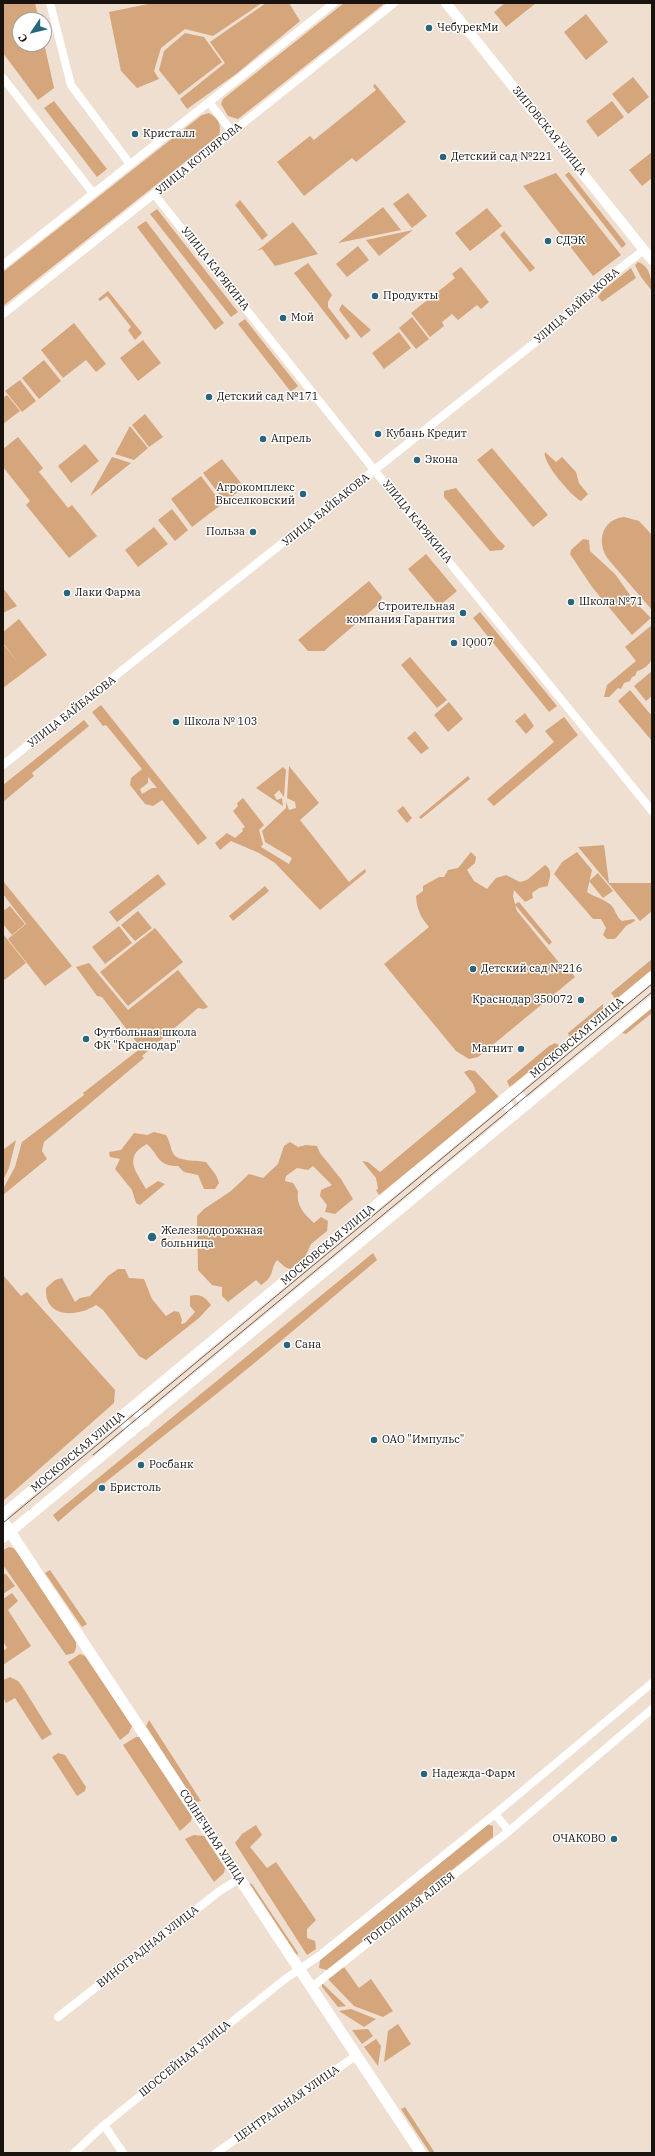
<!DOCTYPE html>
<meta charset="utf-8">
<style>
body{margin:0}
#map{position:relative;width:655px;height:2156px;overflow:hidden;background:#efdfd1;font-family:"IBM Plex Serif",serif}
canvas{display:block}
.frame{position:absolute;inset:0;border:4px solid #19130f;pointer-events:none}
.north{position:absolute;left:12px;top:12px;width:40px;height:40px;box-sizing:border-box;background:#fff;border:1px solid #a3a19f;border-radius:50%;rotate:235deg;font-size:11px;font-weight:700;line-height:16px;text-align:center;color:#19130f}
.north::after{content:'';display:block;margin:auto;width:14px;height:18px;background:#27667c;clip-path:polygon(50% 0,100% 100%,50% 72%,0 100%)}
</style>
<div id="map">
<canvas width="655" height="2156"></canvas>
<div class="frame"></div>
<div class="north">С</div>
</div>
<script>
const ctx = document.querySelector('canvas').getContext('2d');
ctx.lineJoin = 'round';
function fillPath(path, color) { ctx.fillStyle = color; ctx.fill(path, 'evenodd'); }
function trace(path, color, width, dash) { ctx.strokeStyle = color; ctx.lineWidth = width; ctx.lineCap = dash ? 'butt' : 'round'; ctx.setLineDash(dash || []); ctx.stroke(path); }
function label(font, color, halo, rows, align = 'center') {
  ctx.font = font + ' "IBM Plex Serif",serif'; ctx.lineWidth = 3; ctx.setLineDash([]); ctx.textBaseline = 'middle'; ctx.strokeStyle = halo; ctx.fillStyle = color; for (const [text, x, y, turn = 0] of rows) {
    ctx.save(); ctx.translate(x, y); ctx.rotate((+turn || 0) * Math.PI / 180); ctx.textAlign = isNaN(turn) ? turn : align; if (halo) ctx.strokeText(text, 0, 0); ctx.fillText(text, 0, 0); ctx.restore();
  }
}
fillPath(new Path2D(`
 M3 3H35L39 20H20V44L44 43 54 88 38 100 3 53Z
 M153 3H262L213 36 185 29 161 48 154 71 159 79 137 88 121 71 109 12Z
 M266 3H289L300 21 236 74 187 109 180 99 225 63 210 42Z
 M344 3H385L238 119 228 116 221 104 223 99Z
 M505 3H536L506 27 494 12Z
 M586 14 608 42 586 60 564 32Z
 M185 33 204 37 222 62 179 95 159 70 164 51Z
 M633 77 649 97 628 114 612 94Z
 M375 84 406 122 356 162 352 158 304 196 277 162 310 136 314 140 376 90 373 86Z
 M54 101 107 169 97 177 44 108Z
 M612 101 624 117 598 137 586 121Z
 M209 113C218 118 222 125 219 135L3 306V272L202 115Z
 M652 152V178L642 186 629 170Z
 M569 172 626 244 622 248 565 175Z
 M556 173 621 255 593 276 523 186Z
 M408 193 427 216 412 228 393 204Z
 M240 200 268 235 262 240 235 205Z
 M383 207 401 230 338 243Z
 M487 208 502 226 470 251 455 233Z
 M157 209 238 312 231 317 150 214Z
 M146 221 224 323 215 330 137 227Z
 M293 222 318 254 275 266 262 249 257 251Z
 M413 230 379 256 366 240Z
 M504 231 535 268 530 272 500 235Z
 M358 246 369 260 347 277 336 264Z
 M638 262C650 266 652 280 652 291L641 277 635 265Z
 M308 263 332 295 328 302V307L350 336 346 340 294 273Z
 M461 267 489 302 481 309 477 305 458 320 452 314 442 322 444 326 430 337 411 313 455 278 452 274Z
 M631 268 636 278 602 302 598 297 602 291Z
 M108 291 142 333 135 340 128 330 131 327 107 296 100 301 98 299Z
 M342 304 371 330 361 338 339 310Z
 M412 317 429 339 416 349 399 328Z
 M245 319 298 386 291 392 238 324Z
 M74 323 106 364 96 372 86 360 63 378 41 350Z
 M399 332 411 348 384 369 372 353Z
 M143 340 161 363 138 381 120 358Z
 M44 360 61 381 39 399 22 378Z
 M20 380 36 401 22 412 5 391Z
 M7 395 20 411 3 424V398Z
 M145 414 163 437 149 447 132 425Z
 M130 426 148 448 134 460 115 454Z
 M18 437 43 468 39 472 68 508 72 505 97 536 69 558 26 505 30 501 3 467V449Z
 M85 444 99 461 71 483 58 466Z
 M492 448 548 515 533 527 477 460Z
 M545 452 556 462 562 457 576 472 579 483 588 494 581 501C572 497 541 461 545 452Z
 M112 457 131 463 90 496Z
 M222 459 244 487 225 502 203 473Z
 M201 476 222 504 192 527 171 499Z
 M456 488 497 538 505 546 502 550 490 551 444 497V491Z
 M172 509 188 530 175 541 158 520Z
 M624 517 639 521 652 535V610L608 559C596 542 602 519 624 517Z
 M154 527 168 544 138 567 125 550Z
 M583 539 589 540 590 551 615 574 635 602 651 618 632 635 592 587 570 554 571 550Z
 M426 554 457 591 439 606 408 569Z
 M369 581 382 597 380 603 324 651H308L298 640Z
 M3 588 17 606 3 613Z
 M480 612 557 706 549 712 473 618Z
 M19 619 47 655 3 688V644L20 665 3 643V632Z
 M652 625V659C649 665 643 670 637 671L635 676 632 677 630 681 624 683 621 689 618 688 609 697H604L607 685 636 661 625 647Z
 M410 657 447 700 437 708 401 665Z
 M652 671V696L646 701 634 686Z
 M630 690 652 716V741L618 701Z
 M449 702 463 719 448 732 434 715Z
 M101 705 207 838 198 845 162 800 153 806 145 804 130 785 131 778 142 769 106 725 103 726 92 712ZM148 777 157 788H152L142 794 140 789 148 783Z
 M525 713 534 726 526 734 515 721Z
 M564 717 578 735 494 806 487 799 554 742 545 731Z
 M84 720 89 726 32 773 34 776 3 802V785Z
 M415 731 429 748 421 754 407 738Z
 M289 766 319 803 300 820 349 882 365 869 366 872 320 910 275 863 259 853 231 841 220 850 215 843 227 833 235 838 243 831 242 829 245 827 233 811 238 806 237 803 243 798 264 825 259 830 263 844 261 847 289 864 292 858 265 842 262 831 286 808V802L289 810 296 808 295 802 287 798Z
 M283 767 286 770 284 797 279 790 274 795 277 800 282 798 283 806 256 788Z
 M468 776 470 779 421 819 419 817Z
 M403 806 412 818 407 823 397 811Z
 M604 845 609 883H652V911L640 921 578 847Z
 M471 852 476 857 475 863 467 870 474 881 487 889 496 878 506 875 520 882 527 880 545 865C554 871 549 878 548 886L539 888 532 893 533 898 525 902 514 890 513 896 515 904 519 902 552 942 549 945 515 905 517 911 561 965 564 963 575 977 478 1057 469 1059 456 1051 384 964 429 927C420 916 417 910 416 896L423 891V886L439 877H444L448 870 458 868Z
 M577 852 592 870 587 892C594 897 603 898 611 905 616 910 616 917 622 921L634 919 635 921 626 926 615 939H607L603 935 606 928 601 919H593L554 874 562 862Z
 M598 873 613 891 603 898 589 881Z
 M158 874 166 884 117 922 109 912Z
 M3 881 72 966 45 986 8 939 26 924 3 894Z
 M265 886 269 891 233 921 229 916Z
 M10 906 25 924 12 935 3 924V911Z
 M138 911 152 928 135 941 121 925Z
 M119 926 132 943 105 964 92 947Z
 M155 928 183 962 128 1006 100 972Z
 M3 934 26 963 3 981Z
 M652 959V973L617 1001 611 993Z
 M89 963 128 1010 178 970 208 1007 204 1009 198 1008 142 1056 144 1058 44 1142 42 1151 47 1159 3 1195V1189L15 1167 22 1142 84 1095 83 1093 141 1048 102 997 97 996 76 967Z
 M603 1004V1013L570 1040 568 1033Z
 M652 1008V1013L626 1034 622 1033Z
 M555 1043 562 1047 510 1088 507 1081 549 1046Z
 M469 1070 475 1071 499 1097 379 1195 376 1190 378 1189 376 1178 362 1161 368 1162 380 1172 476 1092 473 1084 464 1072Z
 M154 1132 166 1135C170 1141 170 1147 173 1153 177 1162 197 1160 206 1162L216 1175 219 1183 215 1189H204L198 1175 184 1172 178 1166C157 1166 160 1156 147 1144 122 1157 137 1173 146 1189L158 1181 165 1184 140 1205 136 1203 132 1190 115 1169 120 1159 110 1157 109 1152 121 1150 134 1133 147 1135Z
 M16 1140 9 1168 3 1180V1150Z
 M290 1142 298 1147 306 1145 317 1146 320 1153 341 1179 353 1199 335 1214 325 1212 327 1205 320 1196 321 1190 332 1185 313 1166 308 1170 297 1168 286 1176 285 1181 293 1183 298 1191C296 1205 303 1213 314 1223L321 1217 328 1221 327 1231 311 1244 305 1257 292 1270 285 1267 277 1260C269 1271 276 1275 261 1285L256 1280 228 1302 222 1296V1287L212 1285 198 1270 197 1216 204 1209 231 1191 249 1174 263 1178 278 1164 284 1146Z
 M373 1253 377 1260C307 1319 238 1378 166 1434 130 1463 93 1491 58 1522L53 1515Z
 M118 1269H125L129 1278 144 1279 152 1299 166 1316 174 1311 179 1312 182 1320 181 1324 185 1323 195 1312 190 1306V1296C200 1293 205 1297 211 1305L199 1318 146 1360 139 1356 103 1310 96 1305C78 1317 44 1319 46 1288L55 1280 62 1278 75 1302 80 1298 90 1296 108 1276Z
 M3 1275 21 1296 27 1292 115 1390 114 1403 3 1501Z
 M9 1547 13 1548 18 1552 76 1642V1648L74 1653 66 1655 3 1565V1550Z
 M50 1570 87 1624 82 1627 45 1573Z
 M3 1574H6L15 1586 3 1594Z
 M12 1593 18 1601 8 1610 31 1646 3 1665V1651L7 1648 3 1641V1599Z
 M80 1654 85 1656 132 1726 129 1733 120 1740 68 1662Z
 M10 1677 18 1681 22 1686 52 1734 42 1740 15 1698 6 1703 3 1697V1680Z
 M149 1720 201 1801 195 1802 146 1726Z
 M136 1737H140L192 1816 191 1821 180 1831 123 1745Z
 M58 1753 65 1755 86 1787 85 1791 77 1796 52 1757Z
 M487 1824 493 1826V1837L327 1970 319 1968 320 1960Z
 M256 1825 262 1835 250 1847 267 1868 276 1862 316 1920 307 1929V1938L315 1941 316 1949 307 1955 235 1843 242 1834Z
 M194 1835 204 1836 225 1868 224 1873 214 1882 185 1839Z
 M248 1883 252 1884 298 1953 297 1956Z
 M344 1967 359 1988 371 1979 393 2011 383 2017 354 2006 328 1979 329 1976Z
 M322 1983 346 2006 338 2007 322 1987Z
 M351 2009 376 2019 364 2027 339 2011Z
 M398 2024 411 2044 384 2062 388 2031Z
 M368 2029 373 2036 362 2044 352 2030Z
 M376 2039 381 2046 378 2066 364 2047Z
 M405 2107 435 2153H430L401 2109Z`), '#d5a57c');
trace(new Path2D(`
 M50 3 71 85 130 164
 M3 78 93 193
 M209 102 232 132
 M154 194 375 471 652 811
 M3 265 334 3
 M3 314 394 3
 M3 765 552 329 571 312 597 286 644 250
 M495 1814 509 1831
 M312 1987 509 1831 652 1709
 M58 2017 221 1890 239 1879
 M104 2125 123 2153
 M74 2153 104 2125 285 1979 319 1956 495 1814 652 1683
 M216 2153 357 2055`), '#fff', 8);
trace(new Path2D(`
 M446 3 652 260
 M514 1090 527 1105
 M503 1099 515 1115
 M133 1406 145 1422
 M120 1417 132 1432
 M3 1514 652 976
 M3 1538 652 1001`), '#fff', 10);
trace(new Path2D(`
 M3 1521 421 2153`), '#fff', 11);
trace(new Path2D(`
 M93 1455 652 992
 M3 1523 652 984`), '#685e56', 1);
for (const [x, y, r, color] of [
 [429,28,4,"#27667c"],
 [135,134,4,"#27667c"],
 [443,157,4,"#27667c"],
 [548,241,4,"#27667c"],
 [375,296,4,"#27667c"],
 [283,318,4,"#27667c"],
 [209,397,4,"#27667c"],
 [378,434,4,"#27667c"],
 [263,439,4,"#27667c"],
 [417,460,4,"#27667c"],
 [303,494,4,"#27667c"],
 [253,532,4,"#27667c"],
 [67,593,4,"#27667c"],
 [571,602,4,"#27667c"],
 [463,613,4,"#27667c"],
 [454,643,4,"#27667c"],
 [176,722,4,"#27667c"],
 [473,969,4,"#27667c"],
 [581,1000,4,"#27667c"],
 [86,1039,4,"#27667c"],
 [521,1049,4,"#27667c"],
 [152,1237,5,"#27667c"],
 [287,1345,4,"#27667c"],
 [374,1440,4,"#27667c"],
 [141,1465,4,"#27667c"],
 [102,1488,4,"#27667c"],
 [424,1774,4,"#27667c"],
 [614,1839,4,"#27667c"]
]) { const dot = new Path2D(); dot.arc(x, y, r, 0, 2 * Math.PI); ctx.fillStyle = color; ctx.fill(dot); trace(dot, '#fff', 1.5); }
label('11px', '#19130f', '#fff', [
 ["ЧебурекМи",437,28],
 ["Кристалл",143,134],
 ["Детский сад №221",451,157],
 ["СДЭК",556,241],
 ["Продукты",383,296],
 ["Мой",291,318],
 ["Детский сад №171",217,397],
 ["Кубань Кредит",386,434],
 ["Апрель",271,439],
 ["Экона",425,460],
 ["Агрокомплекс",295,488,"right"],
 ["Выселковский",295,501,"right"],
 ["Польза",245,532,"right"],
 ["Лаки Фарма",75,593],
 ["Школа №71",579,602],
 ["Строительная",455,607,"right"],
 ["компания Гарантия",455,620,"right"],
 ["IQ007",462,643],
 ["Школа № 103",184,722],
 ["Детский сад №216",481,969],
 ["Краснодар 350072",573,1000,"right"],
 ["Футбольная школа",94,1033],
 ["ФК \"Краснодар\"",94,1046],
 ["Магнит",513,1049,"right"],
 ["Железнодорожная",161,1231],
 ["больница",161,1244],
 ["Сана",295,1345],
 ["ОАО \"Импульс\"",382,1440],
 ["Росбанк",149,1465],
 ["Бристоль",110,1488],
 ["Надежда-Фарм",432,1774],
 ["ОЧАКОВО",606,1839,"right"]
], 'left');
label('11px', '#19130f', '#fff', [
 ["ЗИПОВСКАЯ УЛИЦА",549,131,51],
 ["УЛИЦА КОТЛЯРОВА",199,159,-39],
 ["УЛИЦА КАРЯКИНА",215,269,52],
 ["УЛИЦА БАЙБАКОВА",577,306,-41],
 ["УЛИЦА БАЙБАКОВА",326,510,-39],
 ["УЛИЦА КАРЯКИНА",417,522,51],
 ["УЛИЦА БАЙБАКОВА",72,712,-38],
 ["МОСКОВСКАЯ УЛИЦА",577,1038,-40],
 ["МОСКОВСКАЯ УЛИЦА",328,1245,-40],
 ["МОСКОВСКАЯ УЛИЦА",78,1452,-40],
 ["СОЛНЕЧНАЯ УЛИЦА",212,1837,57],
 ["ТОПОЛИНАЯ АЛЛЕЯ",410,1909,-38],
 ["ВИНОГРАДНАЯ УЛИЦА",148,1947,-38],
 ["ШОССЕЙНАЯ УЛИЦА",185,2059,-39],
 ["ЦЕНТРАЛЬНАЯ УЛИЦА",287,2104,-35]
]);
</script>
